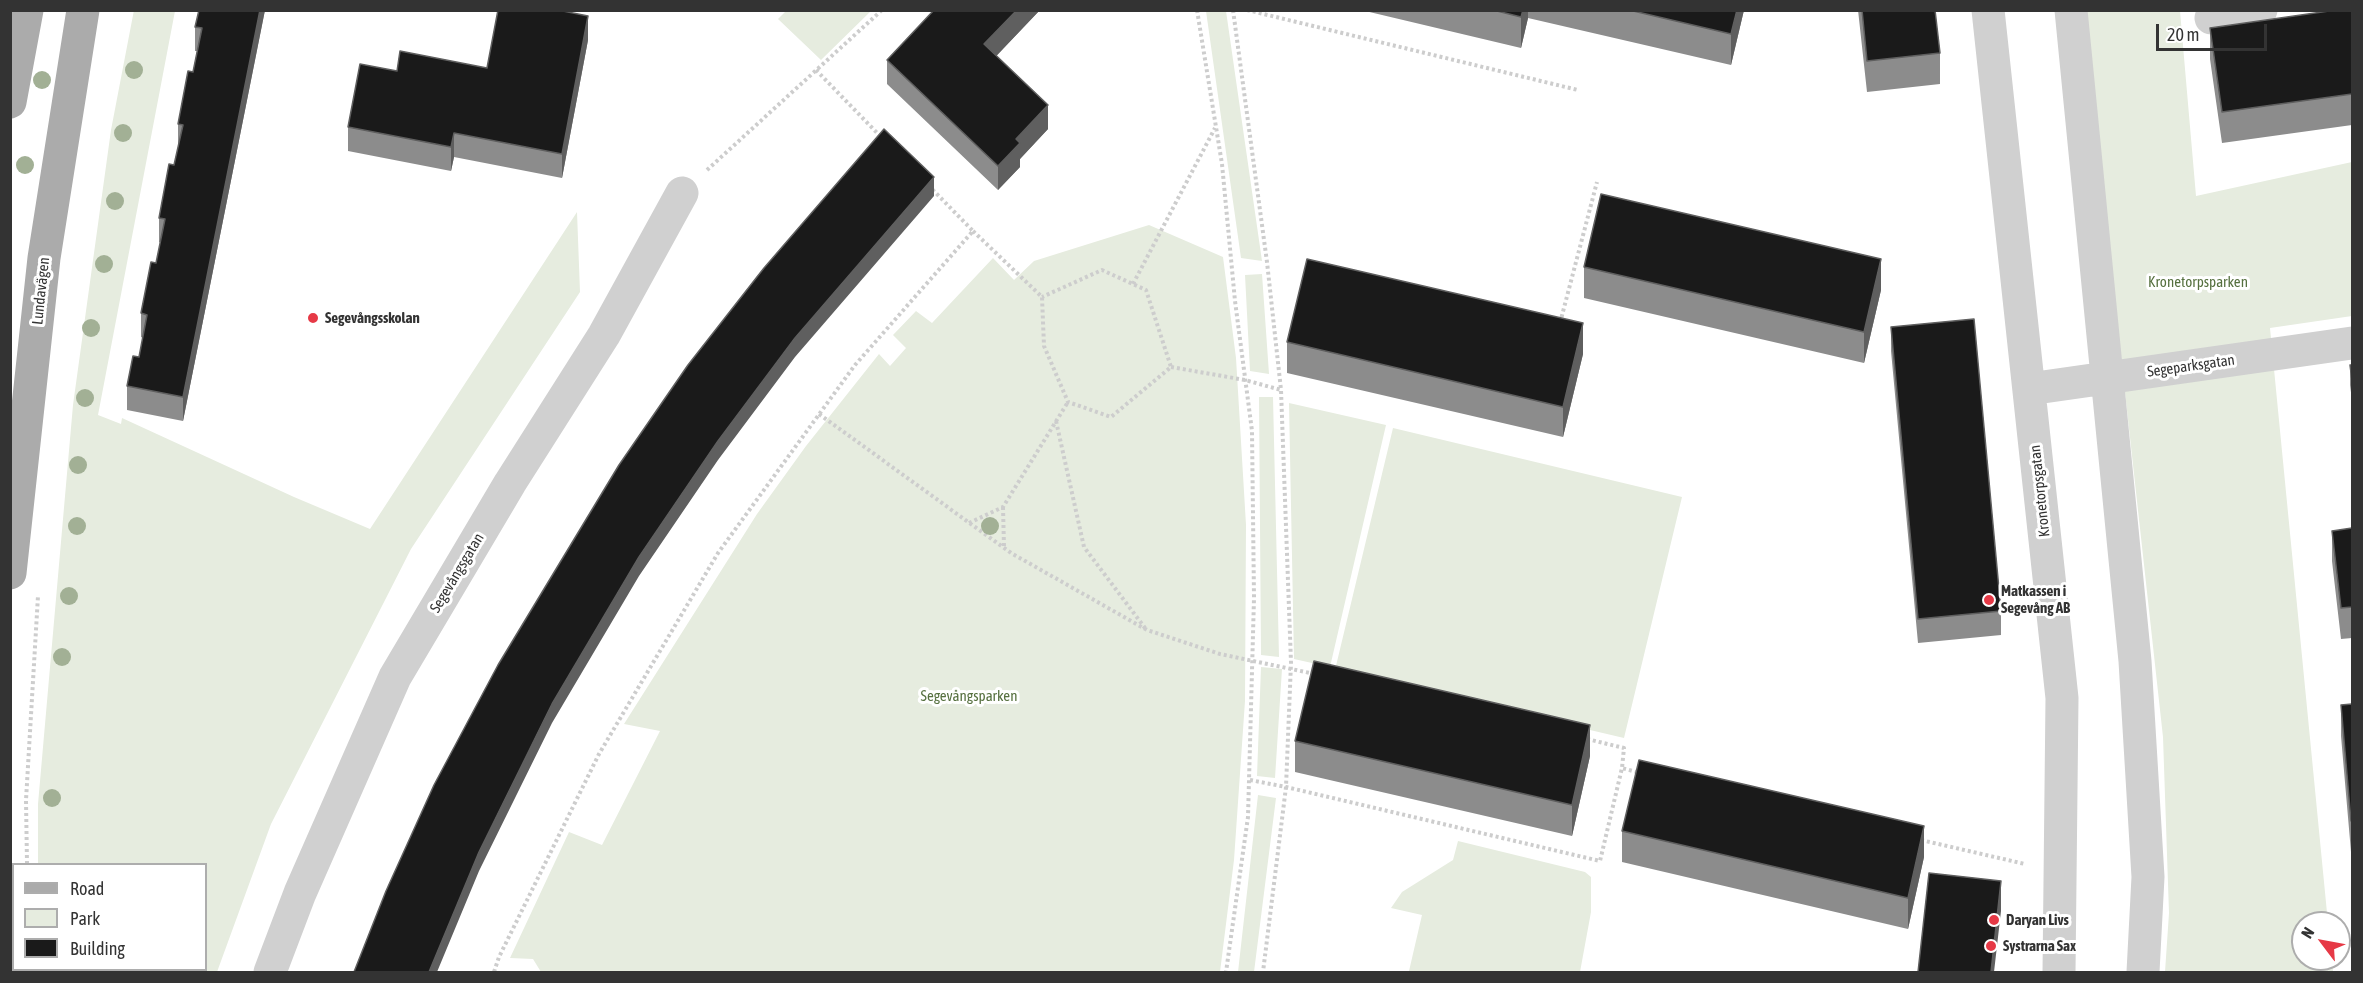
<!DOCTYPE html>
<meta charset="utf-8">
<style>
body{margin:0}
#map{position:relative;width:2363px;height:983px;overflow:hidden;background:#fff;font-family:"Asap Condensed",sans-serif}
canvas{display:block}
.frame{position:absolute;inset:0;border:12px solid #333;pointer-events:none}
.legend{position:absolute;left:12px;top:863px;width:195px;height:108px;box-sizing:border-box;background:#fff;border:2px solid #adadad;margin:0;padding:8px 10px;list-style:none;font-size:18px;color:#333}
.legend li{display:flex;align-items:center;gap:12px;height:30px}
.legend b{width:30px;border:2px solid #adadad}
.north{position:absolute;left:2291px;top:911px;width:60px;height:60px;box-sizing:border-box;background:#fff;border:2px solid #adadad;border-radius:50%;rotate:302deg;font-size:16px;font-weight:700;line-height:24px;text-align:center;color:#333}
.north::after{content:'';display:block;margin:auto;width:21px;height:27px;background:#e63946;clip-path:polygon(50% 0,100% 100%,50% 72%,0 100%)}
.scale{position:absolute;left:2156px;top:24px;width:111px;height:27px;box-sizing:border-box;border:3px solid #333;border-top:0;padding-left:8px;font-size:18px;line-height:21px;white-space:nowrap;color:#333;-webkit-text-stroke:4px #fff;paint-order:stroke}
</style>
<div id="map">
<canvas width="2363" height="983"></canvas>
<div class="frame"></div>
<ul class="legend">
<li><b style="height:8px;background:#ababab"></b>Road</li>
<li><b style="height:16px;background:#e6ecdf"></b>Park</li>
<li><b style="height:16px;background:#1a1a1a"></b>Building</li>
</ul>
<div class="north">N</div>
<div class="scale">20 m</div>
</div>
<script>
const ctx = document.querySelector('canvas').getContext('2d');
ctx.lineJoin = 'round';
function fillPath(path, color) { ctx.fillStyle = color; ctx.fill(path, 'evenodd'); }
function trace(path, color, width, dash) { ctx.strokeStyle = color; ctx.lineWidth = width; ctx.lineCap = dash ? 'butt' : 'round'; ctx.setLineDash(dash || []); ctx.stroke(path); }
function label(font, color, halo, rows, align = 'center') {
  ctx.font = font + ' "Asap Condensed",sans-serif'; ctx.lineWidth = 6; ctx.setLineDash([]); ctx.textBaseline = 'middle'; ctx.strokeStyle = halo; ctx.fillStyle = color; for (const [text, x, y, turn = 0] of rows) {
    ctx.save(); ctx.translate(x, y); ctx.rotate((+turn || 0) * Math.PI / 180); ctx.textAlign = isNaN(turn) ? turn : align; if (halo) ctx.strokeText(text, 0, 0); ctx.fillText(text, 0, 0); ctx.restore();
  }
}
fillPath(new Path2D(`
 M134 10 175 11 98 415 121 424 122 418 294 497 370 529 577 212 580 292 411 549 271 824 217 972H39V970H206V864H38V804L73 405 111 130Z
 M786 11V10L871 11 821 60 778 19Z
 M1206 11H1226L1262 261 1241 258Z
 M2083 11H2180L2196 196 2352 162V316L2270 328 2328 923H2303V959H2332L2333 972H2165L2169 913 2163 737Z
 M1149 225 1223 257 1236 358 1246 525 1245 701 1234 860 1220 972H541L533 959 510 958 569 832 602 845 660 731 624 724 757 514 806 446 879 354 890 366 906 348 893 335 916 311 932 323 993 258 1014 280 1034 261Z
 M1262 274 1269 374 1250 371 1245 275Z
 M1259 397H1273L1279 657 1261 655Z
 M1289 403 1386 425 1330 667 1294 659Z
 M1393 428 1682 497 1624 738 1335 670Z
 M1261 667 1282 669 1275 778 1257 776Z
 M1258 795 1276 798 1254 972H1238Z
 M1458 841 1585 872 1591 877V912L1580 972H1410L1409 971 1422 915 1391 908 1402 892 1453 860Z`), '#e6ecdf');
trace(new Path2D(`
 M1197 10 1222 164 1235 301 1252 431 1254 598 1248 817 1226 972
 M1233 10 1267 262 1281 390 1291 663 1286 787 1263 972
 M1247 10 1578 90
 M816 70 882 138
 M707 170 882 10
 M973 231 1042 297 1044 346 1068 402 1111 417 1171 367 1146 290 1102 270 1042 297
 M1133 284 1215 128
 M1560 323 1597 182
 M1171 367 1245 380 1281 390
 M819 414 1011 553 1147 630 1220 654 1315 674
 M1056 421 1084 547 1145 628
 M1003 507 1004 547
 M969 523 1003 507 1068 402
 M1587 739 1624 748 1622 768
 M1250 780 1286 787 1600 861 1622 768 1640 773
 M1921 840 2025 864
 M27 864 26 800 38 596
 M27 970V972
 M494 972 499 957 599 754 718 553 855 365 973 231 931 188`), '#cdcdcd', 4, [3, 3]);
trace(new Path2D(`
 M1988 10 2062 698 2059 972
 M2071 10 2135 661 2148 877 2143 972
 M2211 18 2261 10
 M2029 389 2352 343
 M270 972 300 893 395 677 510 483 604 335 682 193`), '#d0d0d0', 33);
trace(new Path2D(`
 M10 102 27 10
 M10 573 44 258 83 10`), '#ababab', 33);
ctx.fillStyle = '#a2b095';
for (const [x, y] of [
 [134,70],
 [42,80],
 [123,133],
 [25,165],
 [115,201],
 [104,264],
 [91,328],
 [85,398],
 [78,465],
 [77,526],
 [990,526],
 [69,596],
 [62,657],
 [52,798]
]) { ctx.beginPath(); ctx.arc(x, y, 9, 0, 2 * Math.PI); ctx.fill(); }
fillPath(new Path2D(`
 M265 10 183 421 127 410V386L139 357 143 338 141 337V313L156 263 161 243 159 242V218L174 165 178 148V124L193 72 197 51H195V27Z
 M1040 10 996 56 1048 129 1020 159V167L998 190 887 84V60Z
 M1361 10H1744L1731 65 1528 18 1521 48Z
 M1858 10H1935L1940 53V84L1867 92Z
 M2352 10V125L2222 143 2210 59V28Z
 M588 40 562 178 454 157 451 171 348 151V127L397 71 487 68Z
 M1584 267 1881 290 1864 363 1584 298Z
 M1891 327 2001 611V635L1918 643 1891 351Z
 M1287 342 1583 354 1563 437 1287 373Z
 M2350 365H2352V400L2350 385Z
 M2352 528V638L2341 639 2332 561V531Z
 M2352 704V852H2351L2341 736V705Z
 M1295 741 1590 756 1572 836 1295 772Z
 M1622 831 1924 857 1908 929 1622 862Z`), '#8c8c8c');
fillPath(new Path2D(`
 M260 10H265L183 421V397Z
 M1017 10H1040L984 69V44Z
 M1523 10H1528V18L1521 48V17Z
 M1737 10H1744L1731 65V34Z
 M588 16V40L562 178V154Z
 M1048 105V129L1020 159V167L998 190V166L1016 139Z
 M454 133V157L451 171V147Z
 M934 177V196L795 357 718 460 639 576 552 723 479 871 437 972H429L479 852 552 704 639 557 718 441 795 338Z
 M1881 259V290L1864 363V332Z
 M1583 323V354L1563 437V407Z
 M1590 725V756L1572 836V805Z
 M1924 826V857L1908 929V898Z
 M2001 881V911L1994 972H1991Z`), '#5f5f5f');
const building = new Path2D(`
 M199 10H260L183 397 127 386 133 356 139 357 147 315 141 313 151 262 156 263 165 219 159 218 169 164 174 165 183 125 178 124 188 71 193 72 202 28 195 27Z
 M498 10H558L588 16 562 154 454 133 451 147 348 127 360 64 397 71 400 51 487 68Z
 M934 10H1017L984 44 1048 105 1016 139 1020 143 998 166 887 60Z
 M1493 10H1523L1521 17Z
 M1629 10H1737L1731 34Z
 M1862 10H1935L1940 53 1867 61Z
 M2336 10H2352V94L2222 112 2210 28Z
 M884 129 934 177 795 338 718 441 639 557 552 704 479 852 429 972H354L386 891 434 785 498 665 619 465 688 365 764 268Z
 M1601 194 1881 259 1864 332 1584 267Z
 M1307 259 1583 323 1563 407 1287 342Z
 M1974 319 2001 611 1918 619 1891 327Z
 M2350 365H2352V381Z
 M2352 528V607L2341 608 2332 531Z
 M1314 661 1590 725 1572 805 1295 741Z
 M2352 704V821H2351L2341 705Z
 M1639 760 1924 826 1908 898 1622 831Z
 M1929 873 2001 881 1991 972H1918Z`);
fillPath(building, '#1a1a1a');
trace(building, '#5f5f5f', 1.5);
for (const [x, y, r, color] of [
 [313,318,6,"#e63946"],
 [1989,600,6,"#e63946"],
 [1994,920,6,"#e63946"],
 [1991,946,6,"#e63946"]
]) { const dot = new Path2D(); dot.arc(x, y, r, 0, 2 * Math.PI); ctx.fillStyle = color; ctx.fill(dot); trace(dot, '#fff', 2); }
label('15px', '#56703f', '#fff', [
 ["Kronetorpsparken",2198,282],
 ["Segevångsparken",969,696]
]);
label('15px', '#333', '#fff', [
 ["Lundavägen",41,291,-84],
 ["Segeparksgatan",2191,366,-8],
 ["Kronetorpsgatan",2040,491,-96],
 ["Segevångsgatan",457,573,-59]
]);
label('bold 15px', '#333', '#fff', [
 ["Segevångsskolan",325,318],
 ["Matkassen i",2001,591],
 ["Segevång AB",2001,608],
 ["Daryan Livs",2006,920],
 ["Systrarna Sax",2003,946]
], 'left');
</script>
